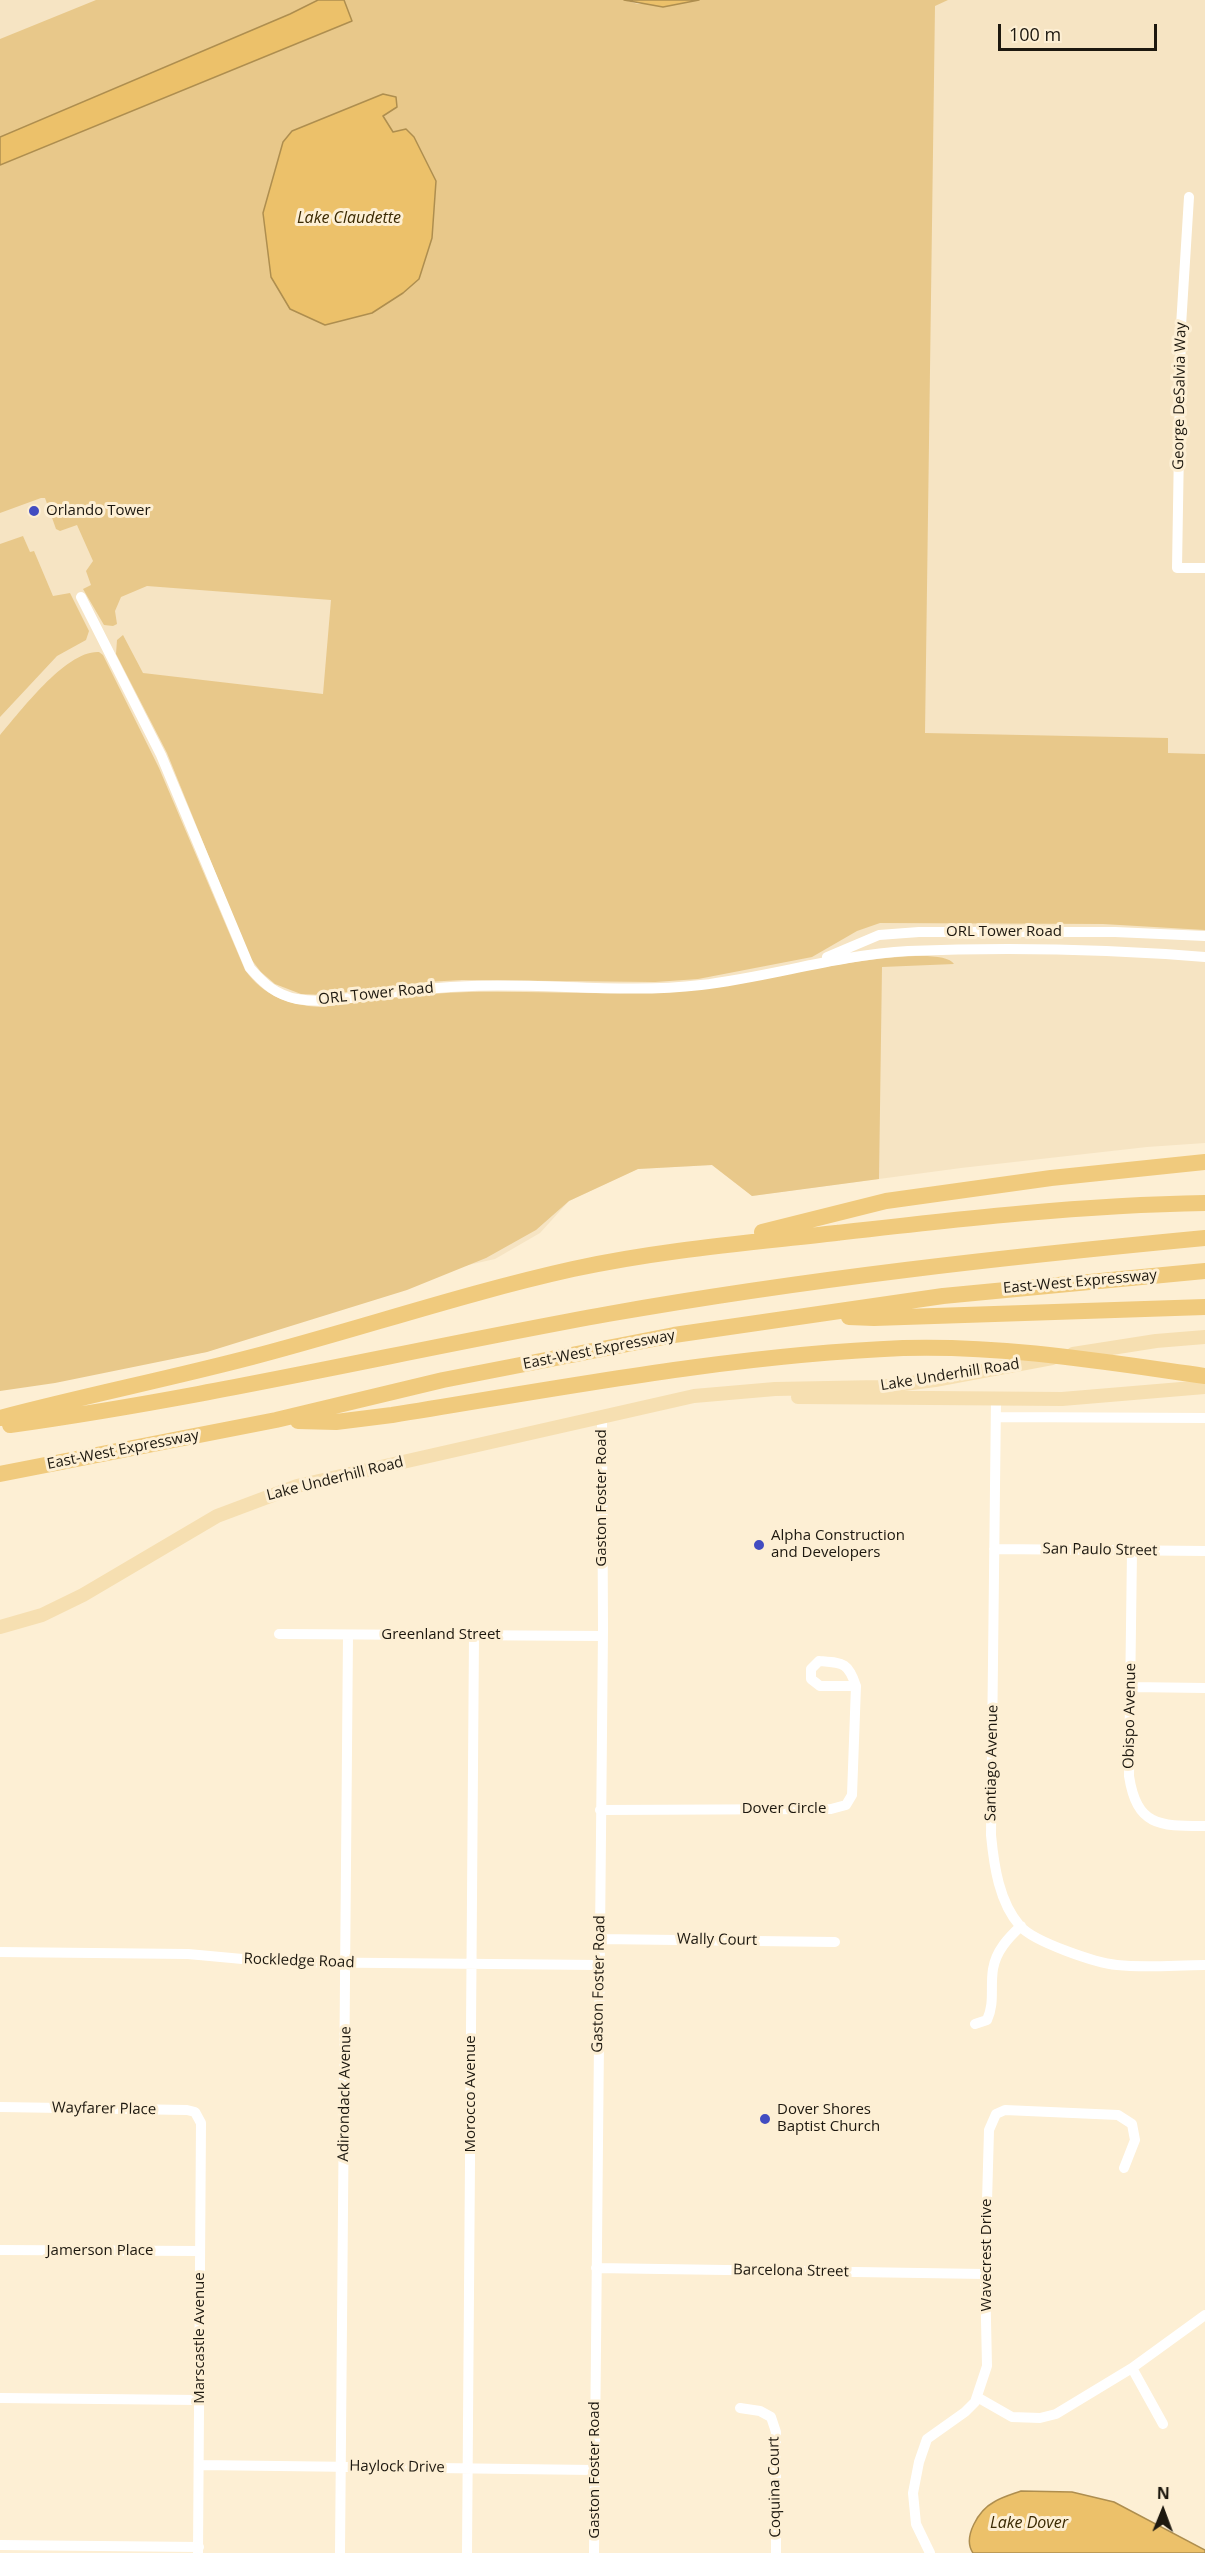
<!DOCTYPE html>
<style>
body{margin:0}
#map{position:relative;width:1205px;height:2553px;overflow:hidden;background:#fdefd4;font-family:"Open Sans",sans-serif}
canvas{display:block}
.north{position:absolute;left:1133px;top:2481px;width:60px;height:60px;-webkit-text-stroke:4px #fdefd4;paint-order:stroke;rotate:1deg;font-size:16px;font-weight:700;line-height:24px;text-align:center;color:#1d180f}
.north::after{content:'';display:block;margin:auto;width:21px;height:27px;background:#1d180f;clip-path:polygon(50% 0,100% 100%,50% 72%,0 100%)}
.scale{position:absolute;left:998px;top:24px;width:159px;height:27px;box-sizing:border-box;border:3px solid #1d180f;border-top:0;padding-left:8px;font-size:18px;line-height:21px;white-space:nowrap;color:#1d180f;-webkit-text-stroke:4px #fdefd4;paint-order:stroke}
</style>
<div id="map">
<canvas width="1205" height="2553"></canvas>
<div class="north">N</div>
<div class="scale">100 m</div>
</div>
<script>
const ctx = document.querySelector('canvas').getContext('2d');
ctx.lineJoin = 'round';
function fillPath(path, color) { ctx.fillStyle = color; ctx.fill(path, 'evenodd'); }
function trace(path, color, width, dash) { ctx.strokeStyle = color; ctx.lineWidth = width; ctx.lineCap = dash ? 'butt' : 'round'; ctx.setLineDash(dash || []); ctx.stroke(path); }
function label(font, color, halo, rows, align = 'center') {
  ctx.font = font + ' "Open Sans",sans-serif'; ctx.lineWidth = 6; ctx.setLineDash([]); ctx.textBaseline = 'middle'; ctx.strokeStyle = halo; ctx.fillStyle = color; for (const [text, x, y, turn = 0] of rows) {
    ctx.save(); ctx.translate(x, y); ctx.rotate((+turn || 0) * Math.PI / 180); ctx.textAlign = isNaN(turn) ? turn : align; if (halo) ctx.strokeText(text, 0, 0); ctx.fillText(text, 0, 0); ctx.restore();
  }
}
fillPath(new Path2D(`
 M0 0H1205V1143L1147 1147 961 1168 752 1196 712 1165 638 1169 569 1201 540 1233 495 1259 406 1279 360 1298 207 1352 0 1387Z`), '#f6e4c3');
fillPath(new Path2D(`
 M96 0H318L290 14 0 137V39Z
 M344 0H624L638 4 699 0H948L935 6 925 733 1168 738V753L1205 754V930L1103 924 880 923 857 931 812 957 698 979 655 982 462 980 426 982 324 995 301 994 275 984 261 972 251 959 243 941 167 753 116 654 117 640 123 635 143 673 323 694 331 600 147 586 121 597 115 611 117 624 113 626 104 625 83 589 91 585 86 571 93 561 77 525 60 531 56 529 45 498H41L0 513V165L352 21ZM383 94 397 107 383 116 393 132 414 137 436 181 432 238 419 279 403 293 372 313 263 213 283 142 292 131Z
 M23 536 30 552 34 551 53 596 70 593 89 631 86 640 57 656 0 717V544Z
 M99 652 103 655 159 768 245 970C264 996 288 1005 320 1007 369 1001 419 993 469 992 561 990 651 1000 741 983 772 977 939 940 954 964L882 967 879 1179 752 1196 712 1165 638 1169 569 1201 536 1230 486 1258 407 1290 207 1352 55 1383 0 1391V735C21 711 66 650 99 652Z`), '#e8c88a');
const water = new Path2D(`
 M318 0H344L352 21 0 165V137L290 14Z
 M624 0H699L663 7Z
 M383 94 396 97 397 107 383 116 393 132 406 129 414 137 436 181 432 238 419 279 403 293 372 313 325 325 290 309 271 277 263 213 283 142 292 131Z
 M1021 2491 1072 2492 1114 2502 1205 2550V2553H973C962 2537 979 2510 994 2502 1002 2497 1013 2494 1021 2491Z`);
fillPath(water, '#ecc16a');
trace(water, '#ae8e4f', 1.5);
trace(new Path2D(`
 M1189 197 1181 326 1177 568H1205
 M81 597 161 755 250 968C264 984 276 995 297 999 325 1004 352 997 379 994 410 990 441 987 472 986 548 983 625 994 701 985 770 977 837 955 908 951 1006 947 1107 949 1205 957
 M827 957 879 935 919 932H1115L1205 936
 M996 1400 991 1835C994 1866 999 1902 1020 1926 1034 1942 1096 1963 1117 1965 1146 1968 1176 1965 1205 1965
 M996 1417 1205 1418
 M994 1549 1205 1551
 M1132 1551 1129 1776C1137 1827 1160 1826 1205 1826
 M279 1634 603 1636
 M1130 1687 1205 1688
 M600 1810 831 1809 846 1805 852 1795 856 1686C848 1662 843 1663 819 1661L811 1669V1679L820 1686H856
 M599 1939 835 1942
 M0 1952 188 1954 275 1962 599 1965
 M975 2024 987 2020C995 2003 990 1988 993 1969 996 1951 1008 1938 1021 1926
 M0 2107 187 2110 195 2112 201 2123 198 2553
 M0 2250 200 2251
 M596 2268 985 2274
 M1132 2368 1163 2424
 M977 2397 1012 2417 1040 2418 1056 2414 1132 2368 1205 2315
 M0 2398 199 2400
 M740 2408 760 2411 771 2417 776 2432V2553
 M199 2465 594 2470
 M0 2545 199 2547
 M340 2553 348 1635
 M467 2553 474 1635
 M594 2553 603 1630 602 1416
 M930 2553 916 2524 913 2493 919 2462 927 2439 965 2412 975 2402 987 2366 985 2274 989 2130 996 2114 1005 2110 1118 2115 1132 2124 1135 2140 1124 2168`), '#fff', 10);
trace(new Path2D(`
 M1073 1354 1156 1341 1205 1337
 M798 1397 1062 1399 1205 1387
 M0 1627 42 1615 83 1595 217 1516 297 1486 694 1396 775 1389 880 1387 935 1380 1052 1358`), '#f6dfb1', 14);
trace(new Path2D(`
 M762 1232 886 1201 1051 1178 1205 1162
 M849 1317 874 1318 1205 1307
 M0 1418C83 1396 168 1379 252 1357 359 1329 465 1293 573 1269 660 1250 748 1243 836 1233 959 1219 1081 1205 1205 1203
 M298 1421 336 1422 392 1415C561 1388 731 1355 903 1348 1005 1345 1105 1362 1205 1376
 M10 1425C211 1397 408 1350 608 1314 806 1279 1005 1257 1205 1238
 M0 1474 276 1420 443 1380 674 1335 943 1296 1205 1271`), '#f0ca7d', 16);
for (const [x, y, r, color] of [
 [34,511,6,"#424cc1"],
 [759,1545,6,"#424cc1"],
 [765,2119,6,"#424cc1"]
]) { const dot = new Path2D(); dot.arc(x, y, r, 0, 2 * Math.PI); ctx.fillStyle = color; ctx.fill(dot); trace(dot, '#fdefd4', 2); }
label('15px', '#1d180f', '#fdefd4', [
 ["George DeSalvia Way",1180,396,-89],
 ["ORL Tower Road",1004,932],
 ["ORL Tower Road",376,994,-6],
 ["East-West Expressway",1080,1282,-5],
 ["East-West Expressway",599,1350,-11],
 ["Lake Underhill Road",950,1375,-9],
 ["East-West Expressway",123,1450,-11],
 ["Lake Underhill Road",335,1479,-14],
 ["Gaston Foster Road",602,1498,-90],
 ["San Paulo Street",1100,1550,1],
 ["Greenland Street",441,1635],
 ["Obispo Avenue",1130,1716,-89],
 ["Santiago Avenue",992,1763,-89],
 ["Dover Circle",784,1809],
 ["Wally Court",717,1940,1],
 ["Rockledge Road",299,1961,2],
 ["Gaston Foster Road",599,1984,-89],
 ["Adirondack Avenue",345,2094,-89],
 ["Morocco Avenue",471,2094,-90],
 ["Wayfarer Place",104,2109,1],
 ["Jamerson Place",100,2251],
 ["Wavecrest Drive",987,2255,-90],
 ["Barcelona Street",791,2271,1],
 ["Marscastle Avenue",200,2338,-90],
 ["Haylock Drive",397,2467,1],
 ["Gaston Foster Road",595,2470,-90],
 ["Coquina Court",775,2487,-91]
]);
label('15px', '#1d180f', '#fdefd4', [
 ["Orlando Tower",46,511],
 ["Alpha Construction",771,1536],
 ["and Developers",771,1553],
 ["Dover Shores",777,2110],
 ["Baptist Church",777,2127]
], 'left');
label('italic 16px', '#3a2902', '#fdefd4', [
 ["Lake Claudette",349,218],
 ["Lake Dover",1029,2523]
]);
</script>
